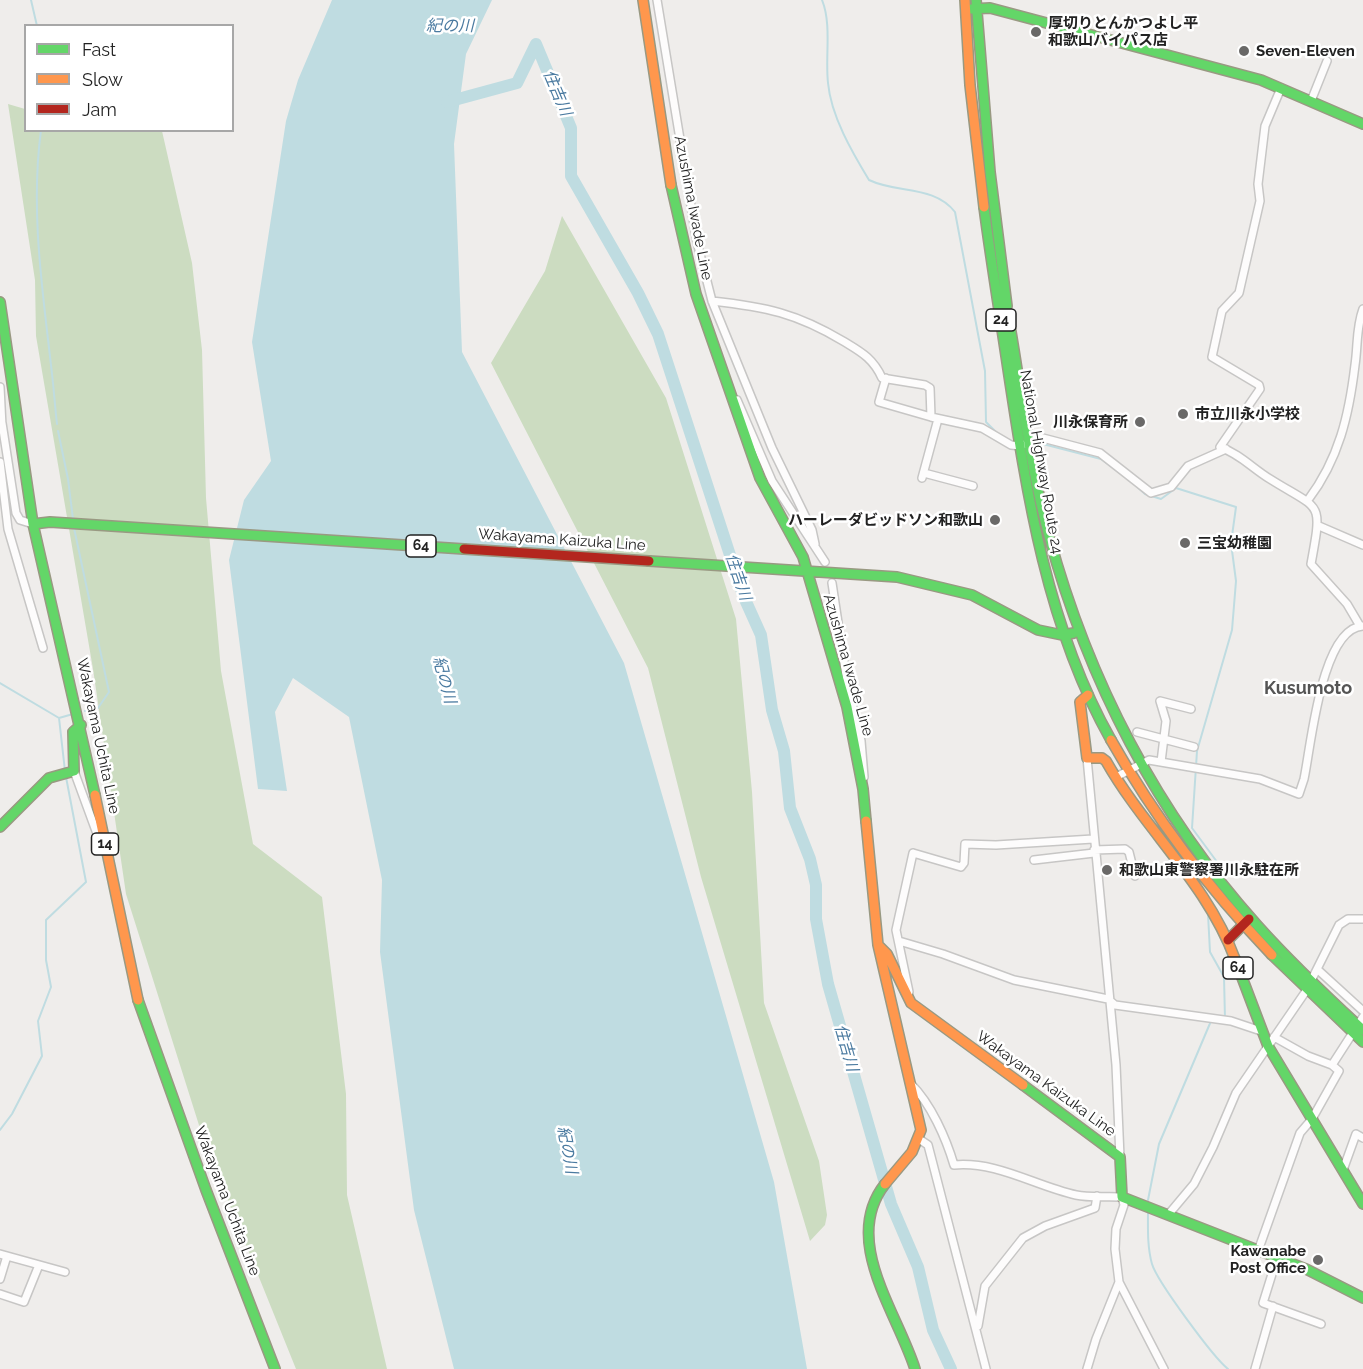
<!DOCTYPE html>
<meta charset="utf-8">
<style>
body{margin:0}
#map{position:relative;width:1363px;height:1369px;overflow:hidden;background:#efedeb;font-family:Raleway,sans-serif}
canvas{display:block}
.legend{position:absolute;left:24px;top:24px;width:210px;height:108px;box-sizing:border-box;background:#fff;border:2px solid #a7a7a7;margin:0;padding:8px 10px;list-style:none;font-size:18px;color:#222}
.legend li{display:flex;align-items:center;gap:12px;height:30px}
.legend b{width:30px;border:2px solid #a7a7a7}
</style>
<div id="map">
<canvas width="1363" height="1369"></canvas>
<ul class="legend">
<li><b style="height:8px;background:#63d668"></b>Fast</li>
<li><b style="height:8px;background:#ff974d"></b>Slow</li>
<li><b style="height:8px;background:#b3261e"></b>Jam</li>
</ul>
</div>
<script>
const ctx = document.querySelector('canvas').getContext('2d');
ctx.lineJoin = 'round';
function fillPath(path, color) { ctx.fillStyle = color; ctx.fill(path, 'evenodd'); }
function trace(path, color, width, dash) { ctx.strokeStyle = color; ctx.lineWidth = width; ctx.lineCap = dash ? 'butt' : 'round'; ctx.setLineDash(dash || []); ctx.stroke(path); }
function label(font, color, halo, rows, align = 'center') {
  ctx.font = font + ' Raleway,"Noto Sans JP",sans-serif'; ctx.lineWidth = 5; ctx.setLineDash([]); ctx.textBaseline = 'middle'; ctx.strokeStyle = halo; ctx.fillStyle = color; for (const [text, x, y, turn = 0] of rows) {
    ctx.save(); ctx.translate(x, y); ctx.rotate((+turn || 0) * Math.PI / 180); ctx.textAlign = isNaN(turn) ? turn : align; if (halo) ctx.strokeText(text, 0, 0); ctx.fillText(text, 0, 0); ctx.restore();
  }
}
fillPath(new Path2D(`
 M8 104 25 109 26 130 162 131 192 263 202 350 206 498 221 671 253 844 322 897 346 1094 347 1195 387 1369H296L204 1141 126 894 93 669 36 336 35 280Z
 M562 216 666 398 736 619 752 792 764 1003 819 1161 827 1215 825 1225 810 1241 701 877 648 668 491 363 545 271Z`), '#ccdcc1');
fillPath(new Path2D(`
 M332 0H492L466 54 454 144 462 352 624 663 774 1182 807 1369H454L414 1210 380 952 382 880 349 717 293 678 275 712 287 791 258 789 229 560 244 500 271 461 252 342 286 121 298 80Z`), '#bfdce1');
trace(new Path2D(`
 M31 0 37 26
 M822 0C832 25 825 56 828 83 831 116 852 152 869 180 898 194 934 185 955 212L985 371 986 422 997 433
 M41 130C30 212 43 293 52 374 54 391 55 407 57 424
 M58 431 68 479 73 519
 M1043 444 1101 459 1127 478
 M1133 483 1145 494 1161 499 1176 488 1236 507 1231 543 1236 581 1232 630 1197 751 1192 828 1226 874
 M74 528 109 692 98 708 85 711
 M0 683 59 718 73 714
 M59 718 65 771
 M1208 914 1210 952 1224 977 1225 1019
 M0 1130 12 1114 42 1056 38 1021 51 987 46 960V920L86 882 66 777
 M1148 1200 1159 1144 1211 1021
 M1148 1209C1148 1227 1147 1246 1152 1264 1157 1281 1213 1357 1228 1369`), '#bfdce1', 2);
trace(new Path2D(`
 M447 102 517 83 536 44 571 128V176L638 293 658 334 743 595 761 635 772 710 784 751 790 808 810 859 816 885V919L828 984 891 1204 918 1267 933 1330 951 1369`), '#bfdce1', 12);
const street = new Path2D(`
 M657 0 697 242 712 301 772 448 812 530 815 544
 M1281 88 1265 126 1258 184 1260 201 1239 293 1222 311 1212 357 1259 385 1260 389 1220 447C1240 454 1252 468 1270 479 1321 511 1323 499 1311 564L1347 604 1360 626
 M1311 101 1327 61
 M712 301C766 307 796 313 843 341 861 352 873 358 882 378L925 385 930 388 931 417 982 428 1011 445 1021 446 1039 437 1100 453 1151 493 1171 487 1188 466 1226 449
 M886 378 879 402 931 417
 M0 387 2 426
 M737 400 772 481 825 562
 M0 423H2L16 513 20 520 33 524
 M0 462 8 529 43 648
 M924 473 973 486
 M922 478 938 419
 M1308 500C1339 459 1349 415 1355 365 1358 345 1356 328 1363 309
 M1319 526 1363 545
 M832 583 847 682 861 741 864 777
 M1137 732 1194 747
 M1087 758 1116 1065 1120 1157
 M1161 762 1166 721 1160 701 1191 709
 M74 771 96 831 103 839
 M1116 777 1149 760 1260 779 1299 794 1304 779C1311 747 1321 628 1363 626
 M1094 850 1125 849 1129 852 1135 876
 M1034 860 1094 853
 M899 941 943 954 1014 980 1108 999 1115 1005 1231 1021 1261 1031
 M1317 969 1363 1011
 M909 992 896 930 913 853 961 867 964 863 965 844 996 845 1093 839
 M1274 1037 1308 1056 1332 1065
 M911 1084C931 1104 946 1138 954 1165 997 1161 1035 1186 1076 1195 1090 1198 1107 1196 1122 1197L1124 1205 1116 1229 1115 1249 1119 1282 1164 1369
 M919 1139 928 1145 986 1369
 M1343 1170 1356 1134 1363 1138
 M1168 1215 1194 1184 1213 1147 1236 1093 1306 991 1339 925 1348 919H1363
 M1258 1251 1300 1133 1312 1119 1339 1071 1332 1065 1363 1017
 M0 1254 65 1272
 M1277 1258 1263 1303 1321 1324
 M0 1279 7 1256
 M0 1294 24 1302 39 1265
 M978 1326 985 1286 1023 1238 1045 1226 1095 1208 1097 1196
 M1087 1369 1096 1339 1119 1282
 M1255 1369 1273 1306`);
const fast = new Path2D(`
 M976 0 990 172 1007 306
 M971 9 990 8 1261 80 1363 124
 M671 185 696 294 760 478 803 557 847 707 863 789 866 821
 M984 207C991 261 1000 315 1008 369 1027 495 1047 627 1111 740
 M0 302 33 524 95 795
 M1010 326C1022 396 1030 467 1049 536 1088 680 1157 814 1257 925 1290 962 1326 996 1363 1030
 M33 524 50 522 464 549
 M649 561 897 577 972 595 1038 630 1062 635 1074 633
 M0 827 49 778 74 771 73 732 81 725
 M1272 955 1363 1042
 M1235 959 1268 1046 1363 1204
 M138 1000 206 1190 275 1369
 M1023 1085 1120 1157 1122 1197 1306 1269 1363 1298
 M885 1184C841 1240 897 1312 915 1369`);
const slow = new Path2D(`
 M643 0 671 185
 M965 0 970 85 984 207
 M1088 695 1080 702 1087 758H1102L1106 761C1145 830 1207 883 1235 959
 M1111 740C1155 818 1210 890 1272 955
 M95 795 138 1000
 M866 821 878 945 921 1130 912 1152 885 1184
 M878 945 887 954 911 1003 1023 1085`);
const jam = new Path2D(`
 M464 549 649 561
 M1228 940 1249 919`);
trace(street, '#c7c6c5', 10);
trace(fast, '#999982', 12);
trace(slow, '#999982', 12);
trace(jam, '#999982', 12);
trace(street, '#fdfcfc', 7);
trace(fast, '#63d668', 9);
trace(slow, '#ff974d', 9);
trace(jam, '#b3261e', 9);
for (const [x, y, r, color] of [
 [1036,32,6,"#6a6968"],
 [1244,51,6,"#6a6968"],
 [1183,414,6,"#6a6968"],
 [1140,422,6,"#6a6968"],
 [995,520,6,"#6a6968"],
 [1185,543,6,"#6a6968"],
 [1107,870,6,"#6a6968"],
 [1318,1260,6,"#6a6968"]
]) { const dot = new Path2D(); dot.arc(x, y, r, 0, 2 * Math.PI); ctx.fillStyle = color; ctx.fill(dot); trace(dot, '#fff', 2); }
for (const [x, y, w] of [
 [1001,320,30],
 [421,546,30],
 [105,844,27],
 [1238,968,30]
]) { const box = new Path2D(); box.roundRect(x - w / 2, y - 11, w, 22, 4.5); ctx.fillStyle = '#fff'; ctx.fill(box); trace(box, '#222', 1.5); }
label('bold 14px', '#222', null, [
 ["24",1001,320],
 ["64",421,546],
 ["14",105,844],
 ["64",1238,968]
]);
label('bold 15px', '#222', '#fff', [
 ["厚切りとんかつよし平",1048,23],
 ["和歌山バイパス店",1048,40],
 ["Seven-Eleven",1256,51],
 ["市立川永小学校",1195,414],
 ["川永保育所",1128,422,"right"],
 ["ハーレーダビッドソン和歌山",983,520,"right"],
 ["三宝幼稚園",1197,543],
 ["和歌山東警察署川永駐在所",1119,870],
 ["Kawanabe",1306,1251,"right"],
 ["Post Office",1306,1268,"right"]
], 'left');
label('15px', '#222', '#fff', [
 ["Azushima Iwade Line",693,208,79],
 ["National Highway Route 24",1041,462,80],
 ["Wakayama Kaizuka Line",562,540,4],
 ["Azushima Iwade Line",848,665,74],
 ["Wakayama Uchita Line",98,736,78],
 ["Wakayama Kaizuka Line",1046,1084,36],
 ["Wakayama Uchita Line",227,1201,69]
]);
label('italic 16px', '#4a7aa0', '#fff', [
 ["紀の川",450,26],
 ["住吉川",557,93,67],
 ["住吉川",738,577,71],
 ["紀の川",444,680,75],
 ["住吉川",846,1048,74],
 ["紀の川",567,1150,79]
]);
label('bold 18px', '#555', '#fff', [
 ["Kusumoto",1308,689]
]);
</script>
